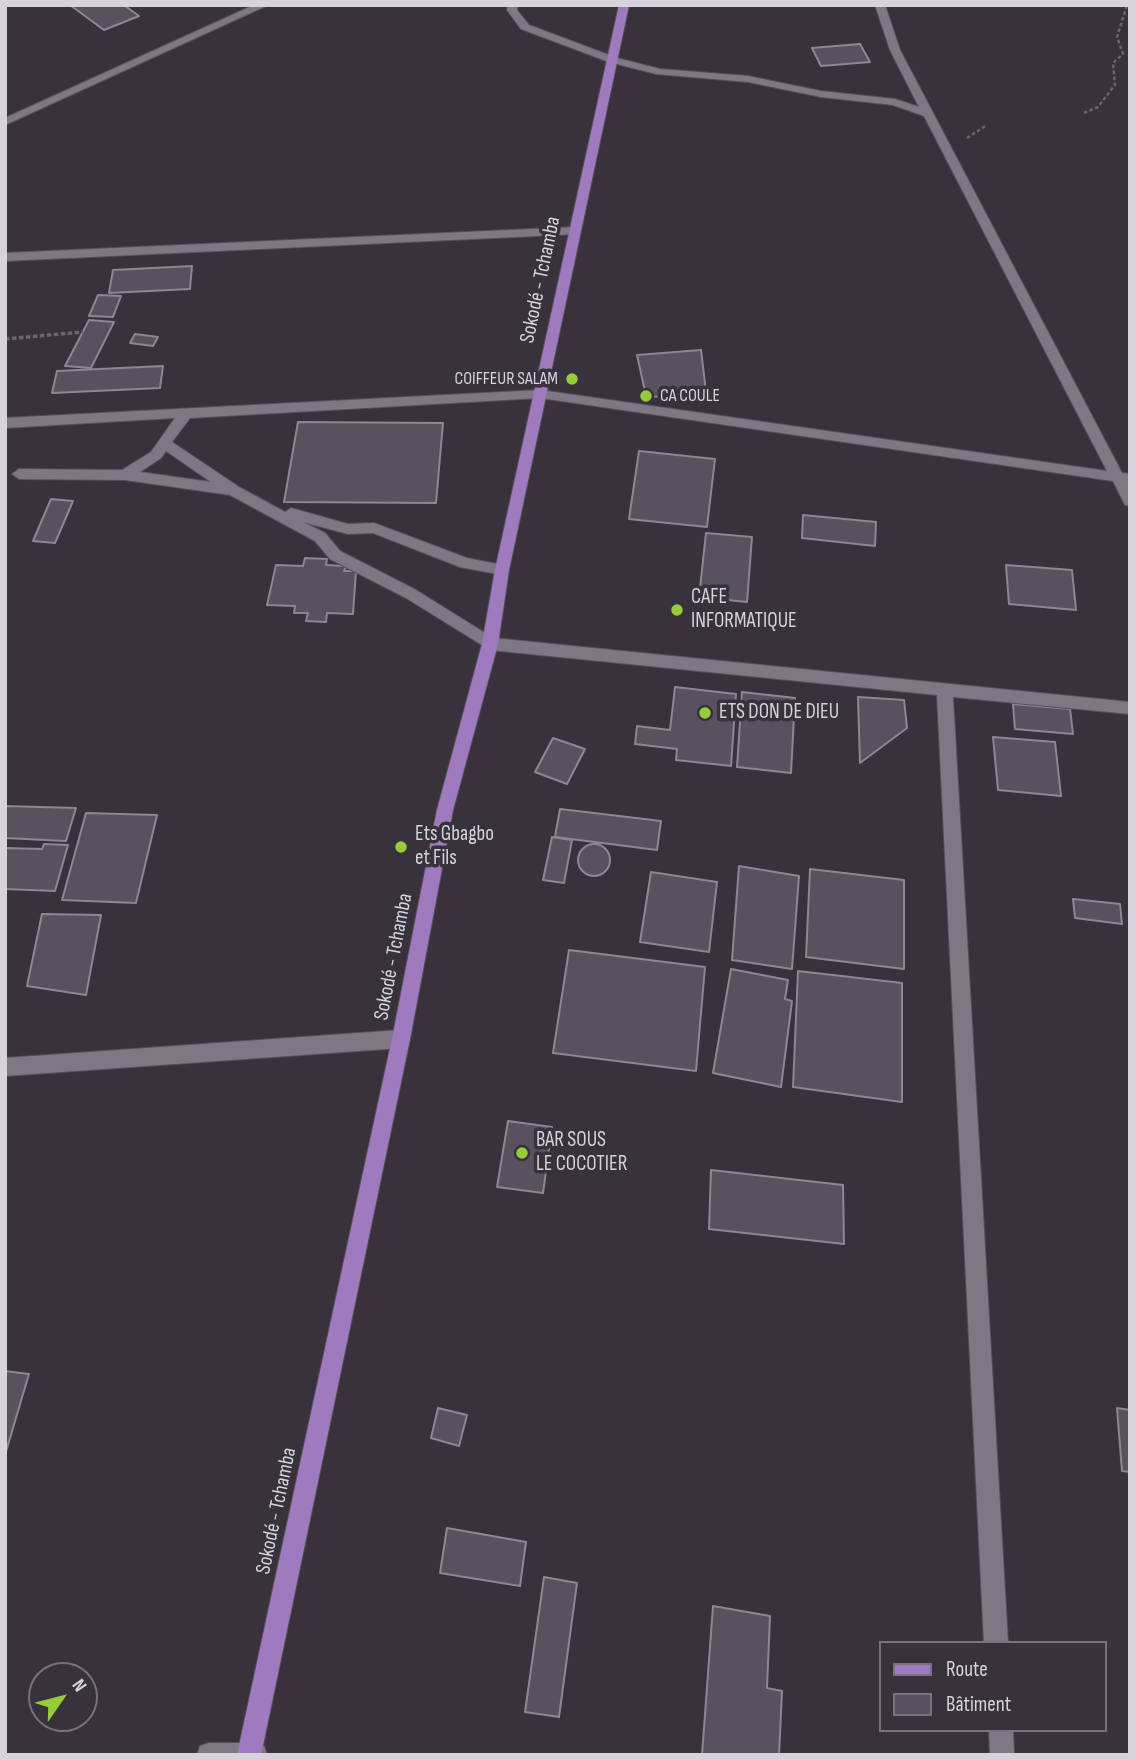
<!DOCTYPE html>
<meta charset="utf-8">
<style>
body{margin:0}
#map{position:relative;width:1135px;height:1760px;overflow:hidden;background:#37323c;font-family:"Sofia Sans Condensed",sans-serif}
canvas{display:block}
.frame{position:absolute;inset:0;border:7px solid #d7d3da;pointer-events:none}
.legend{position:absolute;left:879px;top:1641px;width:228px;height:91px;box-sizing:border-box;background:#37323c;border:2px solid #77727b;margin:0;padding:9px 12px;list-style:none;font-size:21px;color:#d7d3da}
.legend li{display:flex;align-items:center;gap:14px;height:35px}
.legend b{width:35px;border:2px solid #77727b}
.north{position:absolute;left:28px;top:1662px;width:70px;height:70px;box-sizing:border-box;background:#37323c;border:2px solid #77727b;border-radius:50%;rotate:55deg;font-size:19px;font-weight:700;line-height:28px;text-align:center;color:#d7d3da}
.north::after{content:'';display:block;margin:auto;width:24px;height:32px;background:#96cc39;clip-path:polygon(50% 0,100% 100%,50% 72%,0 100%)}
</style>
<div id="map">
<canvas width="1135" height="1760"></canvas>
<div class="frame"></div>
<ul class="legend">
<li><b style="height:9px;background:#9f7abe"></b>Route</li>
<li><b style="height:19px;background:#58525e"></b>Bâtiment</li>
</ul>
<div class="north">N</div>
</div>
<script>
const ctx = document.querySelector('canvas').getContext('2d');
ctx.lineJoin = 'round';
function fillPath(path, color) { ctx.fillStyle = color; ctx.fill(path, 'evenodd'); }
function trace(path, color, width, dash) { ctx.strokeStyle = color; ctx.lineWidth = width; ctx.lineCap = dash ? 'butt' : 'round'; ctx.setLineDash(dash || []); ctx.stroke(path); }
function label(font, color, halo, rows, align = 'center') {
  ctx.font = font + ' "Sofia Sans Condensed",sans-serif'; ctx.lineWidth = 7; ctx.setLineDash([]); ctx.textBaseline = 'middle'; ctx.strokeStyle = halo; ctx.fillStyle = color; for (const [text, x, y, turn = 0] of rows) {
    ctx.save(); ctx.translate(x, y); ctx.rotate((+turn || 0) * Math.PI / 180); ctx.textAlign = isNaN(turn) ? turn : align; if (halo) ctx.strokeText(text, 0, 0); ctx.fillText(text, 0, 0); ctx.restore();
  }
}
const building = new Path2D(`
 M70 5H124L139 16 104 30Z
 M860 44 870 62 821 66 812 48Z
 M192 266 190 289 109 293 113 270Z
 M98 295 121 296 113 317 89 316Z
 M89 320 114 322 91 368 65 366Z
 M135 334 158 337 153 346 130 343Z
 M701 350 707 400 646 396 637 355Z
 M163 366 160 388 52 393 57 371Z
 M298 422 443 423 436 503 284 502Z
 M639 451 715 459 707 527 629 519Z
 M51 499 73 501 55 543 33 541Z
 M803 515 876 522 875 546 802 538Z
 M706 533 752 537 747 602 699 597Z
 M305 558 327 559 326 565 346 566 344 571H356L353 614 327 613 326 622 306 621 308 613H294L295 606 267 605 276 565 303 566Z
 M1006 565 1072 570 1076 610 1009 604Z
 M675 687 736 694 731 766 676 760 677 749 635 744 637 726 670 730Z
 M742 692 795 698 791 773 737 767Z
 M858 697 904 700 907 728 860 763Z
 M1013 704 1070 709 1073 734 1015 729Z
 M993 737 1055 742 1061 796 998 790Z
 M553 738 585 749 567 784 535 772Z
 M5 806 76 808 66 841 5 838Z
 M560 809 661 821 657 850 555 837Z
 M86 813 157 815 136 903 62 900Z
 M552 837 572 840 564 883 543 880Z
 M44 844 68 845 55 891 5 889V848L42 849Z
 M578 860a16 16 0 1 1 32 0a16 16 0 1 1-32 0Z
 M739 866 799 876 792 969 732 960Z
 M810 869 904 880V969L806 957Z
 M651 872 717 882 709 952 640 942Z
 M1073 899 1120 904 1122 924 1075 918Z
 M42 914 101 915 86 995 27 986Z
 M569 950 705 967 696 1071 553 1053Z
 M731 969 788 980 785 999 792 1001 781 1087 713 1073Z
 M798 971 902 983V1102L793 1087Z
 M508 1121 552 1127 543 1193 497 1187Z
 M711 1170 843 1185 844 1244 709 1229Z
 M5 1371 29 1374 5 1455Z
 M438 1408 467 1415 459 1446 431 1438Z
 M1117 1408 1130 1410V1472L1122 1471Z
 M447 1528 526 1542 520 1586 440 1573Z
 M544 1577 577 1583 559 1717 525 1712Z
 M713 1606 770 1616 767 1688 782 1691 779 1755H702Z`);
fillPath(building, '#58525e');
trace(building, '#8d8793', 2);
const street = new Path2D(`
 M254 5H268L5 125V118Z
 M508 5H518L517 10 529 25 617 58 660 69 748 76 821 91 895 99 919 107 890 50 875 5H885L900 50 1122 473 1130 474V506L1125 505 1113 481 540 398 190 418 172 442 239 487 285 512 291 508 348 524 374 523 467 558 507 566 509 570 507 574 502 575 460 567 373 533 348 534 303 522 325 533 340 551 416 590 493 638 1130 702V714L953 697 1008 1643H984L937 695 490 650 406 598 330 559 315 541 230 495 125 480 19 479 12 474 19 469 122 470 151 452 175 418 5 428V418L540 390 1107 471 924 116 893 105 821 97 748 82 656 74 609 62 521 29 507 10ZM166 451 211 482 140 472 161 458Z
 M575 227 579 228V234L5 261V253Z
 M401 1030 408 1033 410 1039 408 1045 401 1048 5 1076V1058Z
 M989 1730H1013L1014 1755H990Z
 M209 1743H255L264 1746 267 1755H197L200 1746Z`);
const primary = new Path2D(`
 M619 5H629L509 570 498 644 453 810 410 1039 261 1755H237L392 1039 437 810 482 644 495 570Z`);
trace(street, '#56515a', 2);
trace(primary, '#56515a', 2);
trace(new Path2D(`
 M1084 113 1098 107 1115 85 1113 63 1123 54 1117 37 1127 5
 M967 138 987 125`), '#6b666f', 2.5, [3.5, 2.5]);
trace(new Path2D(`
 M5 339 83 332`), '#6b666f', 3.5, [4.5, 2.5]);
fillPath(street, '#7e7884');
fillPath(primary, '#9f7abe');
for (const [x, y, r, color] of [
 [572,379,7,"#96cc39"],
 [646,396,7,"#96cc39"],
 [677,610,7,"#96cc39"],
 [705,713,7,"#96cc39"],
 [401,847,7,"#96cc39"],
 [522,1153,7,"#96cc39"]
]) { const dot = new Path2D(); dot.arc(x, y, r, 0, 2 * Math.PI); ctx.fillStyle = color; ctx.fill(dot); trace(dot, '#37323c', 2.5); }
label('18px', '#d7d3da', '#37323c', [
 ["COIFFEUR SALAM",558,379],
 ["CA COULE",660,396,"left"]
], 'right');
label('21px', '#d7d3da', '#37323c', [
 ["Sokodé - Tchamba",541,280,-78],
 ["Sokodé - Tchamba",394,957,-79],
 ["Sokodé - Tchamba",277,1511,-78]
]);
label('21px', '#d7d3da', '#37323c', [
 ["CAFE",691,598],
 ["INFORMATIQUE",691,622],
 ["ETS DON DE DIEU",719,713],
 ["Ets Gbagbo",415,835],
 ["et Fils",415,859],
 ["BAR SOUS",536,1141],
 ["LE COCOTIER",536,1165]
], 'left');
</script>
